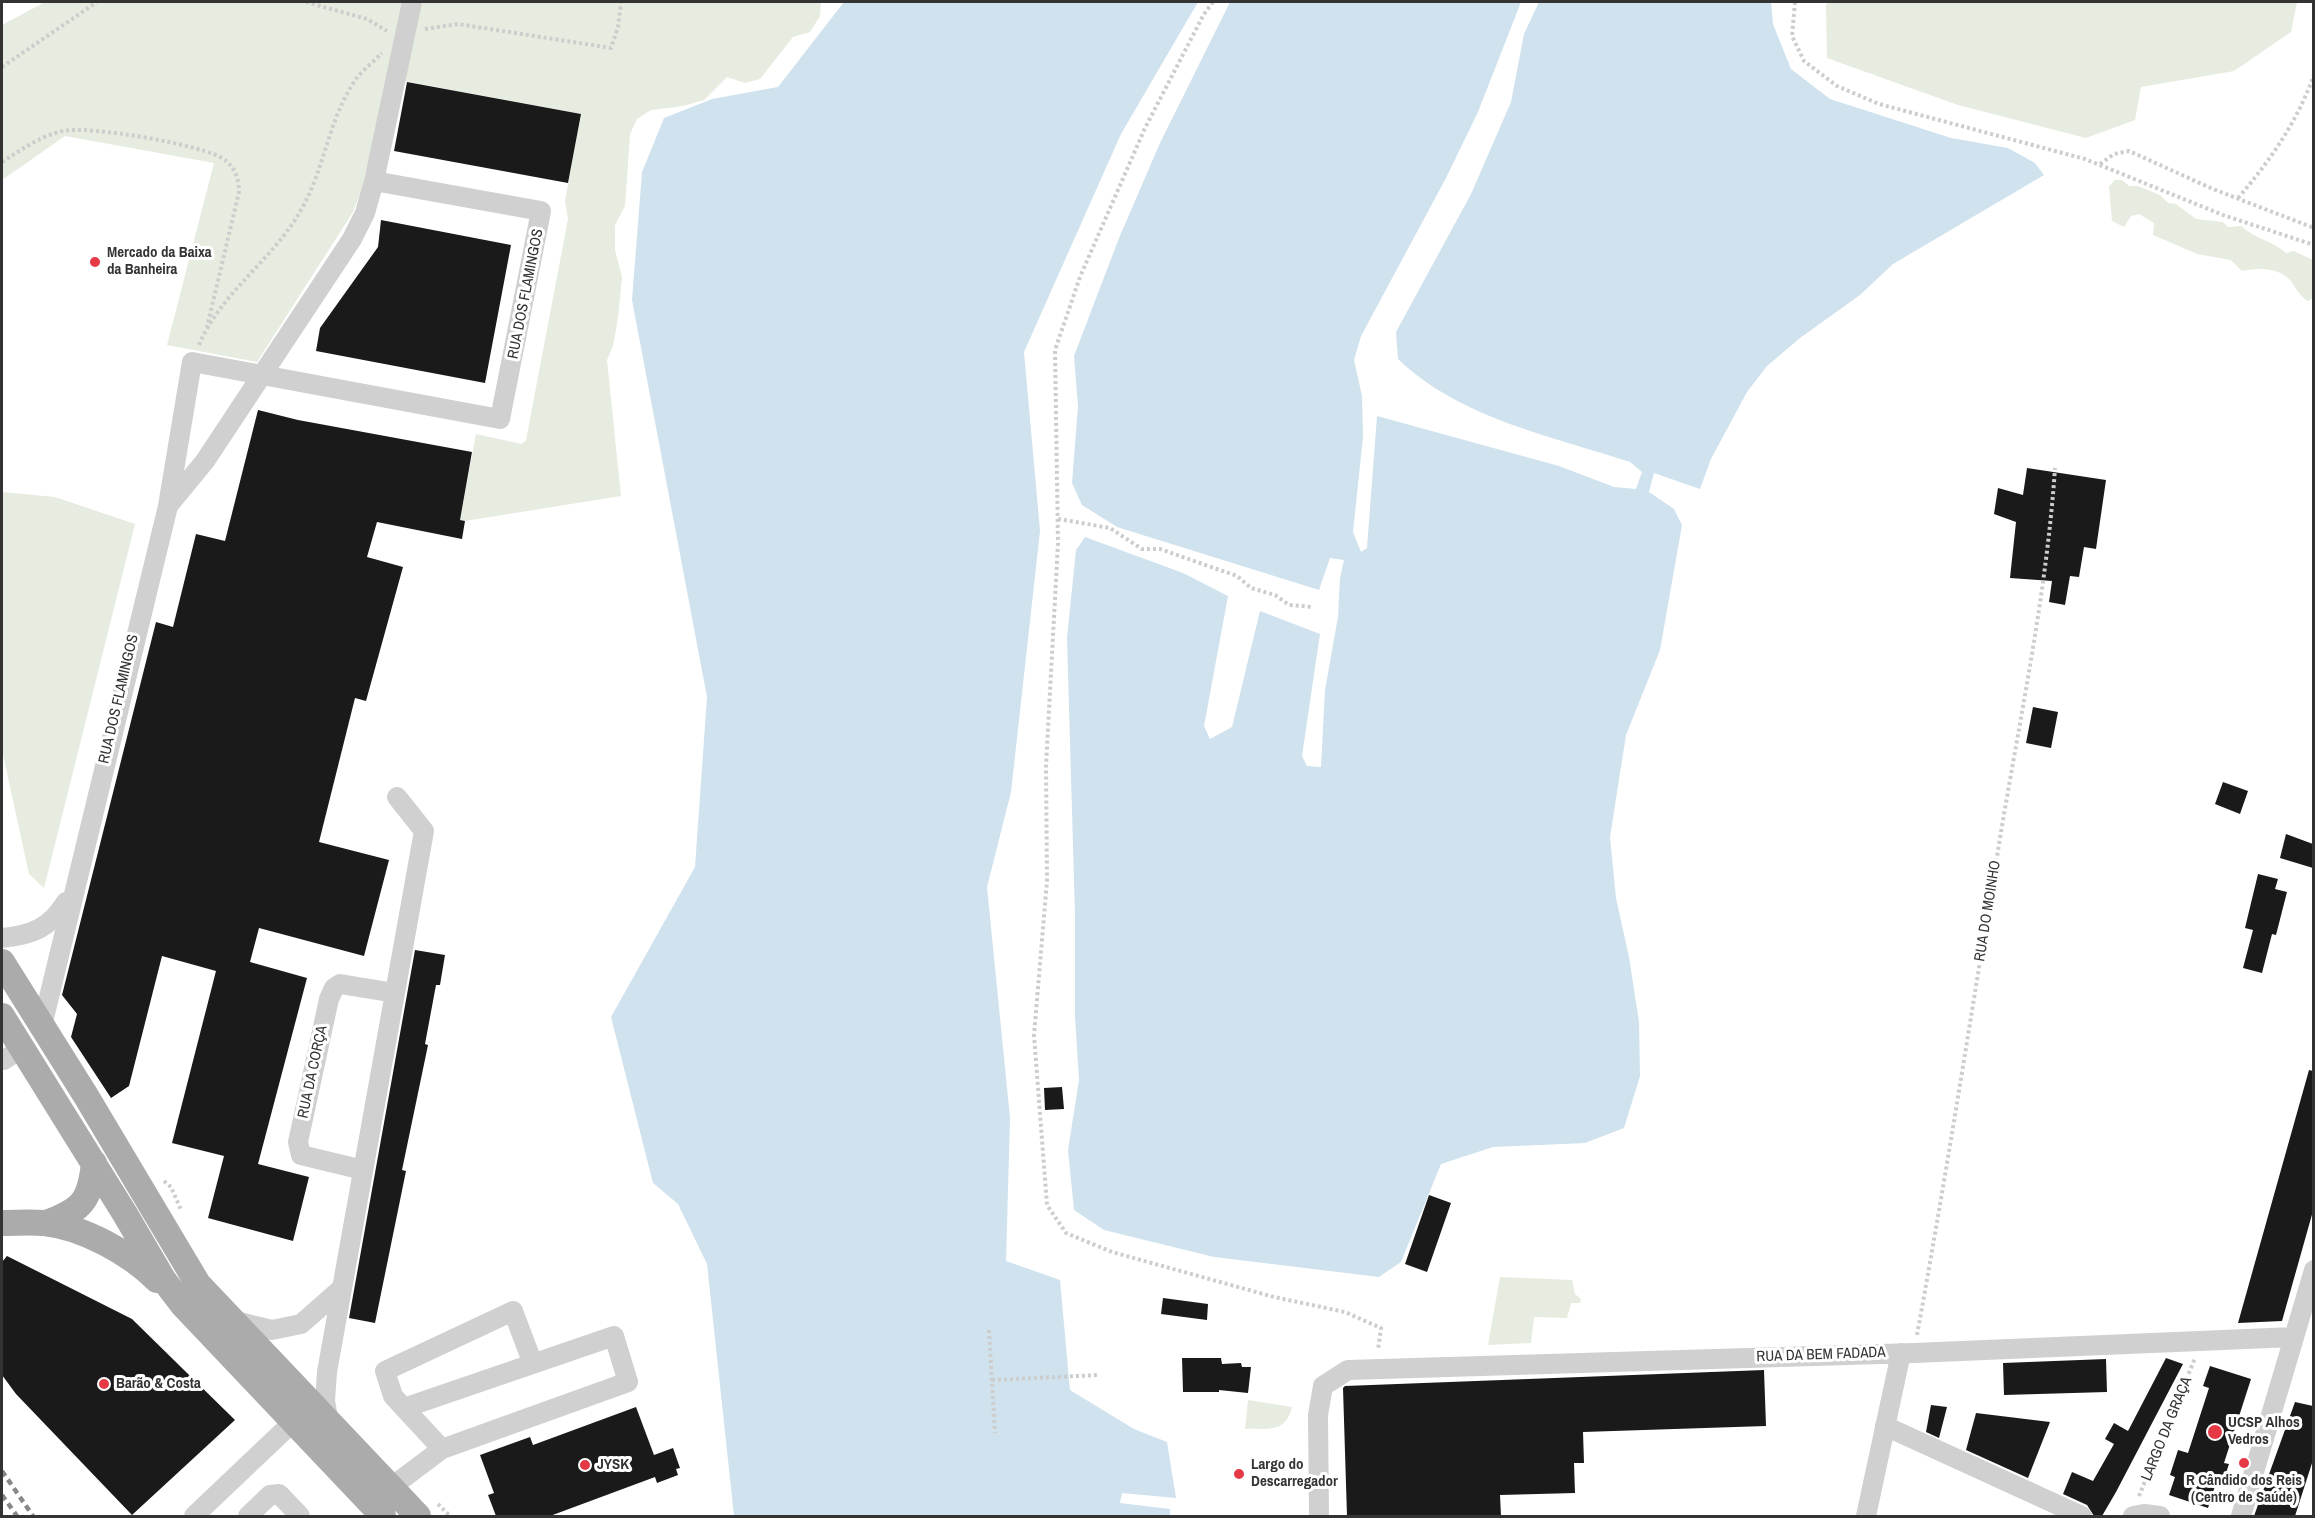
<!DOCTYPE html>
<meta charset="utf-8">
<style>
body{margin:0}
#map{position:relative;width:2315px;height:1518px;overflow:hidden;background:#fff;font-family:"Archivo Narrow",sans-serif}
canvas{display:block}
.frame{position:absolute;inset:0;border:3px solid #333;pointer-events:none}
</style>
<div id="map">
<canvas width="2315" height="1518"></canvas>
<div class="frame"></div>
</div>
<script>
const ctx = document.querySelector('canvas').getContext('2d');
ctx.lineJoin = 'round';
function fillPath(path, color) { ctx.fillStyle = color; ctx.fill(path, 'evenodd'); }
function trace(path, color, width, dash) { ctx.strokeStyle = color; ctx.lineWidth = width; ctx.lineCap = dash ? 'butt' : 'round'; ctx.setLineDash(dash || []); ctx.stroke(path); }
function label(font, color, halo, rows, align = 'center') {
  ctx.font = font + ' "Archivo Narrow",sans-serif'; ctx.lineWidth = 6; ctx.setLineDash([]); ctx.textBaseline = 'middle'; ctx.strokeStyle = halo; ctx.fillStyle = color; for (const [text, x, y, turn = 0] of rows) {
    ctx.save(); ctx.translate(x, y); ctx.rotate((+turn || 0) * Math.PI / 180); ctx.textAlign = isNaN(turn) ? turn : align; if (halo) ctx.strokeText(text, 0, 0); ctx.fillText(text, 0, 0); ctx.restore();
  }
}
fillPath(new Path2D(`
 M45 2H821L820 16 810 32 793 37 760 79 745 83 727 77 704 100 683 106 651 110 637 119 630 134 625 206 615 225V250L622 277 618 318 613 346 607 360 621 496 465 521 460 520 476 434 522 444 526 440 568 219 565 201 581 114 388 78 361 191 353 212 257 362 167 345 214 163 65 136 2 180V25Z
 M1828 2H2297L2291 32 2234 71 2141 87 2135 120 2086 138 1958 105 1827 58 1826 5Z
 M2115 180H2122L2129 186H2138L2160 195 2168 203 2176 204 2196 219 2223 222 2228 227 2241 226C2254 238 2271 240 2286 253L2294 251 2313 260V298L2308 301C2297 294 2297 288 2289 279 2277 267 2257 268 2242 271L2231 260 2197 254 2153 235 2154 223 2139 214 2131 216 2124 227 2112 221 2109 186Z
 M2 492 55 497 135 524 44 888 29 874 2 750Z
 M1500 1277 1572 1280 1575 1294 1581 1299 1580 1303H1571L1567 1318 1534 1317 1531 1343 1488 1345Z
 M1248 1400 1292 1407C1285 1434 1269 1428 1245 1429Z`), '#e6ecdf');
fillPath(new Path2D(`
 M844 2H1198L1121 134 1024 352 1040 531 1011 792 987 887 1010 1118 1006 1261 1060 1280 1070 1390 1134 1429 1167 1442 1176 1498 1122 1493 1120 1503 1170 1509V1516H734L707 1264 678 1204 653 1183 611 1017 695 867 707 697 632 300 642 172 664 118 712 99 778 87Z
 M1230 2H1521L1478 112 1446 178 1361 336 1354 360 1362 396 1363 437 1353 532 1361 552 1367 548 1377 416 1559 466 1614 487 1636 489 1642 472 1630 462C1551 436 1459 418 1398 359L1396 332 1471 194 1511 102 1524 34 1539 2H1771L1773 24 1791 69 1830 99 1951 138 2008 148 2035 163 2044 175 1893 264 1860 295 1800 338 1767 366 1747 392 1711 459 1700 489 1654 473 1649 492 1674 509 1682 525 1660 650 1626 735 1610 837 1616 898 1629 957 1639 1022 1640 1076 1624 1128 1585 1143 1493 1147 1441 1164 1401 1262 1379 1277 1214 1257 1104 1230 1074 1210 1068 1150 1079 1080 1075 1016V915L1067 638 1076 550 1085 537 1183 573 1228 596 1204 726 1210 739 1232 727 1260 611 1320 634 1302 756 1307 766 1321 767 1325 690 1338 617 1340 578 1344 560 1330 558 1319 590 1117 527 1082 505 1072 483 1078 406 1074 356 1119 238 1160 143Z`), '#cfe2ee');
fillPath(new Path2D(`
 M407 82 581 114 568 183 394 151Z
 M381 220 511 245 485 383 316 351 320 328 378 247Z
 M258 410 298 420 472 452 460 520 465 521 462 539 377 522 367 557 403 567 366 701 355 698 319 842 389 860 364 956 259 928 250 962 307 978 258 1164 309 1177 293 1241 208 1218 224 1156 172 1143 216 971 162 956 129 1086 111 1098 71 1037 77 1014 62 995 156 622 173 627 196 534 225 541Z
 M2027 468 2106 480 2096 549 2084 547 2079 577 2070 576 2065 605 2049 602 2052 581 2010 578 2016 522 1994 514 1998 488 2023 495Z
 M2033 707 2058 712 2051 748 2026 743Z
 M2223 782 2248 791 2240 814 2215 804Z
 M2286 834 2313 844V868L2280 858Z
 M2258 874 2278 879 2275 889 2287 892 2276 935 2272 934 2262 973 2243 968 2253 930 2245 928Z
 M415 950 445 955 440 985H436L425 1044 428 1045 402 1170 406 1171 375 1323 349 1318Z
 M2309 1070 2313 1071V1211L2282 1321 2238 1323Z
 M1062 1087 1064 1109 1045 1110 1044 1088Z
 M1429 1195 1451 1203 1427 1272 1405 1264Z
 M7 1256 132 1319 235 1420 132 1515 16 1394 2 1375V1262Z
 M1163 1298 1208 1304 1207 1320 1161 1314Z
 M1182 1358H1221L1222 1364 1241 1363 1242 1367H1251L1248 1393 1219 1390V1392H1183Z
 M2166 1358 2183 1364 2116 1492 2102 1516H2094L2087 1505 2063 1494 2072 1472 2093 1481 2114 1444 2105 1439 2114 1423 2128 1431Z
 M2106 1359 2107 1392 2004 1395 2003 1363Z
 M2210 1366 2251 1379 2224 1463 2229 1464 2221 1488 2215 1486 2208 1508 2169 1495 2175 1477 2170 1475 2178 1450 2188 1453 2209 1388 2203 1386Z
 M1764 1370 1766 1426 1583 1432 1584 1463H1574L1575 1493 1500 1495 1501 1516H1347L1343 1388 1345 1386Z
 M2295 1402 2313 1406V1460L2295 1516H2254Z
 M1931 1405 1947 1407 1939 1438 1926 1432Z
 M636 1407 654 1455 673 1448 680 1468 676 1469 678 1475 657 1483 655 1477 550 1516H496L488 1495 494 1493 480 1455 530 1437 533 1445Z
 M1976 1413 2050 1422 2028 1478 1966 1450Z`), '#1a1a1a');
trace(new Path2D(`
 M306 2 367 19 387 31
 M1213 2 1204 14 1145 128 1080 277 1055 350 1058 543 1046 766 1047 881 1034 1035 1047 1205 1066 1233 1112 1252 1274 1297 1345 1312 1381 1328 1378 1350
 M1795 2 1792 36 1804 61 1837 86 1879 104 2085 159 2223 215 2314 245
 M425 29 458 24 611 48 618 27 621 2
 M2 67 97 2
 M2 162C21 150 40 136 63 131 86 125 207 145 225 160 235 168 239 179 239 192L207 327
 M2100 164 2114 154 2129 151 2213 189 2314 228
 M2238 198C2270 161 2297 122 2314 75
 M199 345C221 292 273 260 301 210 325 169 328 119 356 79 363 70 374 61 382 53
 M1058 519 1110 528 1142 549H1160L1237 576 1251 588 1275 595 1289 605 1312 607
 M164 1181 171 1187 181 1210
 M989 1330 995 1433
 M1917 1335C1948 1166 1974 996 2002 826 2022 708 2047 588 2055 468
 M992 1380 1099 1375
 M2139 1496 2195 1358
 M438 1504 450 1516`), '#cdcdcd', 4, [3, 3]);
trace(new Path2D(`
 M374 181 412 2
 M2 938C32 935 50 928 66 902
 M42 1026 168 506 205 461 352 239 365 213 374 181 541 211 500 419 192 362 168 506
 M4 1060 22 1048
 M363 1170 301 1155 298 1142 329 999 334 988 340 984 395 993
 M231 1320 272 1330 301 1324 342 1288
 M329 1423 325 1401 327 1372 424 831 397 797
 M1885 1426 2082 1516
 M442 1449 393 1396 385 1371 513 1311 533 1364
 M390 1488 442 1449 628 1382 614 1336 404 1408
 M194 1516 293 1422
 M248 1516 270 1495 279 1494 300 1516
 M1319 1516 1318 1415 1323 1386 1348 1370 1914 1353 2294 1337
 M1866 1516 1901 1353
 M2133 1516 2144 1514 2160 1516
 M2241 1516 2314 1270`), '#d0d0d0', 20);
trace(new Path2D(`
 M2 962 86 1096 198 1284 418 1516
 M2 1016 125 1214 163 1279 182 1304 383 1516
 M2 1223C16 1223 30 1222 44 1223 83 1227 130 1253 157 1280
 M46 1223C82 1210 90 1201 94 1163`), '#ababab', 26);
trace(new Path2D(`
 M2 1471 33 1516
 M2 1495 17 1516`), '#888', 4.5, [6, 4.5]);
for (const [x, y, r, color] of [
 [95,262,6,"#e63946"],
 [104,1384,6,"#e63946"],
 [2215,1432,8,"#e63946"],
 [2244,1463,6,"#e63946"],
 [585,1465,6,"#e63946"],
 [1239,1474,6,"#e63946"]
]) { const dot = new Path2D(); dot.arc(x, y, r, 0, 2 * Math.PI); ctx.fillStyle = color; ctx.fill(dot); trace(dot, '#fff', 2); }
label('bold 15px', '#333', '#fff', [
 ["Mercado da Baixa",107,253],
 ["da Banheira",107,270],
 ["Barão & Costa",116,1384],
 ["UCSP Alhos",2228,1423],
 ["Vedros",2228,1440],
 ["JYSK",597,1465],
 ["Largo do",1251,1465],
 ["Descarregador",1251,1482],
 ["R Cândido dos Reis",2244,1481,"center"],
 ["(Centro de Saúde)",2244,1498,"center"]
], 'left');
label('15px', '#333', '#fff', [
 ["RUA DOS FLAMINGOS",526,294,-79],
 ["RUA DOS FLAMINGOS",119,699,-77],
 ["RUA DO MOINHO",1988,911,-81],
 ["RUA DA CORÇA",313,1072,-78],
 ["RUA DA BEM FADADA",1821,1355,-2],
 ["LARGO DA GRAÇA",2167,1429,-68]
]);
</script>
